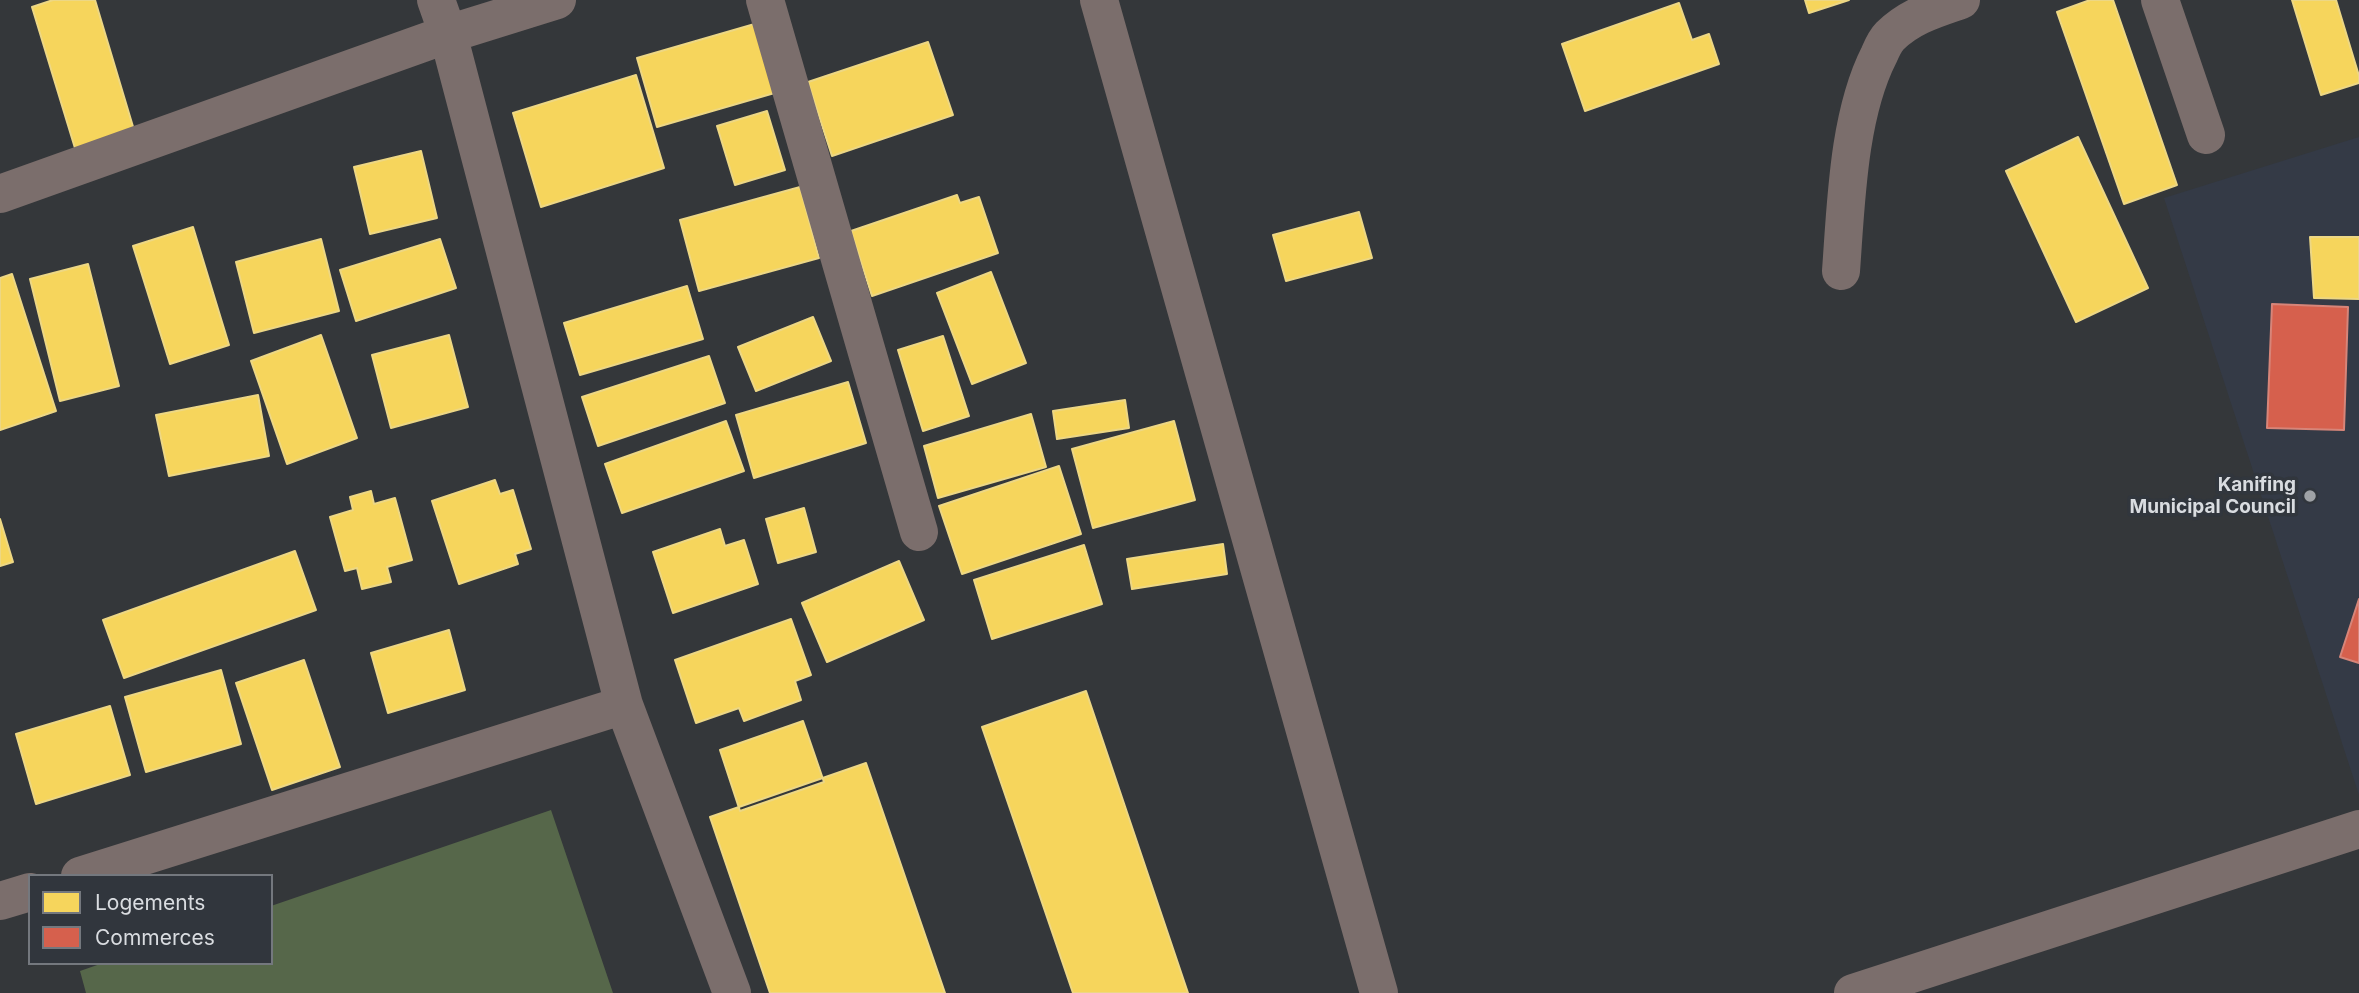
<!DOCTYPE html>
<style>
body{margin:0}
#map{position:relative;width:2359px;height:993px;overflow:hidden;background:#34373a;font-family:Inter,sans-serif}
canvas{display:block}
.legend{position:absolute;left:28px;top:874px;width:245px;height:91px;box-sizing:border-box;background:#31363d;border:2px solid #74787e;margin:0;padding:9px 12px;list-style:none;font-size:21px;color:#d9dce0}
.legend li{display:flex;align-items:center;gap:14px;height:35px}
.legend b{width:35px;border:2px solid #74787e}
</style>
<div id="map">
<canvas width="2359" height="993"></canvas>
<ul class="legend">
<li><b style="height:19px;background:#f6d55c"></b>Logements</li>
<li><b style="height:19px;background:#d6604d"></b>Commerces</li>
</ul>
</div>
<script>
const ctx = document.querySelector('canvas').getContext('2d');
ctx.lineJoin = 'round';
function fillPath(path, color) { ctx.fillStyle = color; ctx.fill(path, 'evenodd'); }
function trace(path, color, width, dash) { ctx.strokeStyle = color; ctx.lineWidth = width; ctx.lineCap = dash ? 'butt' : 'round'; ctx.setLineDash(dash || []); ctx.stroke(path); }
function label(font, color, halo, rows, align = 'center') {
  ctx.font = font + ' Inter,sans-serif'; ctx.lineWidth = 7; ctx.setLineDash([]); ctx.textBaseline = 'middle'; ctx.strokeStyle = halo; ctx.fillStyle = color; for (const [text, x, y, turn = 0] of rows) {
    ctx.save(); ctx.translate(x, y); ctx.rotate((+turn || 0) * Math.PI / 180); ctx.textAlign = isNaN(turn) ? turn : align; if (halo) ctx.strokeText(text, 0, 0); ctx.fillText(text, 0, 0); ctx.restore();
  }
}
fillPath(new Path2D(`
 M2359 137V795L2164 198Z`), '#343a46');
fillPath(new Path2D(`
 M551 810 613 993H86L80 971 103 963H271V906Z`), '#56674a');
const homes = new Path2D(`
 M53 0H95L137 140 78 158 32 7Z
 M1805 0H1849L1809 13Z
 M2090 0H2113L2177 185 2124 204 2057 12Z
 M2292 0H2336L2359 76V83L2321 95Z
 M1679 3 1692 40 1709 34 1719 64 1585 111 1562 44Z
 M758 23 778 92 657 127 637 58Z
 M928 42 953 115 832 156 808 82Z
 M636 75 664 168 541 207 513 113Z
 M767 111 785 170 735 185 717 126Z
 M2078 137 2148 288 2076 322 2006 171Z
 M421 151 437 218 370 234 354 167Z
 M800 187 819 258 699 291 680 220Z
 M957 195 960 203 979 197 998 253 872 296 851 231Z
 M1359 212 1372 258 1286 281 1273 235Z
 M193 227 229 345 170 364 133 246Z
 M2310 237H2359V299L2314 298Z
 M321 239 339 311 254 333 236 262Z
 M440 239 456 288 356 321 340 270Z
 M88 264 119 386 60 401 30 279Z
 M991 272 1026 363 972 384 937 293Z
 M12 274 56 411 0 430V278Z
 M687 286 703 339 580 375 564 323Z
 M813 317 831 361 756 391 738 347Z
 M321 335 357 438 287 464 251 361Z
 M449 335 468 407 391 428 372 355Z
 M943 336 969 416 923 431 898 350Z
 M709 356 725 403 598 446 582 397Z
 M848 382 866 443 754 478 736 415Z
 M258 395 269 456 169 476 156 415Z
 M1125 400 1129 428 1057 439 1053 411Z
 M1031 414 1046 467 938 498 924 446Z
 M726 421 744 471 622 513 605 464Z
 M1174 421 1195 500 1093 528 1072 449Z
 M1059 466 1081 534 962 574 939 506Z
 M495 480 500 494 513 490 531 549 515 554 518 564 459 584 432 501Z
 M371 491 374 504 395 498 412 560 387 567 391 582 362 589 357 568 345 571 330 517 353 510 350 497Z
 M804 508 816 552 778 563 766 519Z
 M0 519 13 562 0 566Z
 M720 529 725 546 744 540 758 584 673 613 653 552Z
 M1223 544 1227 574 1132 589 1127 559Z
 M1084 545 1102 604 992 639 974 580Z
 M295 551 316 610 124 678 103 620Z
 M899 561 924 620 827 662 802 603Z
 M791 619 811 675 795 681 801 700 744 721 739 708 696 723 675 660Z
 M449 630 465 690 388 713 371 653Z
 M304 660 340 767 272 790 236 683Z
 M221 670 241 744 146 772 125 697Z
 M1086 691 1188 993H1073L982 727Z
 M110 706 130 775 36 804 16 734Z
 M803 721 824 782 740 811 720 750Z
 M866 763 945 993H770L710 817Z`);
fillPath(homes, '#f6d55c');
trace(homes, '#edd784', 2);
const shops = new Path2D(`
 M2272 304 2348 307 2344 430 2267 428Z
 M2359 599V663L2340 657Z`);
fillPath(shops, '#d6604d');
trace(shops, '#d78579', 2);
trace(new Path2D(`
 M436 0 448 34 624 705 732 993
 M765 0 919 532
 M1099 0 1379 993
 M2160 0 2206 135
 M0 194 448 34 557 0
 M1841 271C1846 204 1848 116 1879 55 1882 48 1885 41 1890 36 1910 16 1935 9 1961 0
 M80 876 624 705
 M0 901 30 892
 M1853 993 2359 829`), '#7b6e6c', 38);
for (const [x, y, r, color] of [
 [2310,496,7,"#9fa2a6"]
]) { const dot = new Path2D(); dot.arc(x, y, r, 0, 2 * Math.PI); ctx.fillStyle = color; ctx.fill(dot); trace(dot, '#31363d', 2.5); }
label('bold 19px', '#d9dce0', '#31363d', [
 ["Kanifing",2296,485],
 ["Municipal Council",2296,507]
], 'right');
</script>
